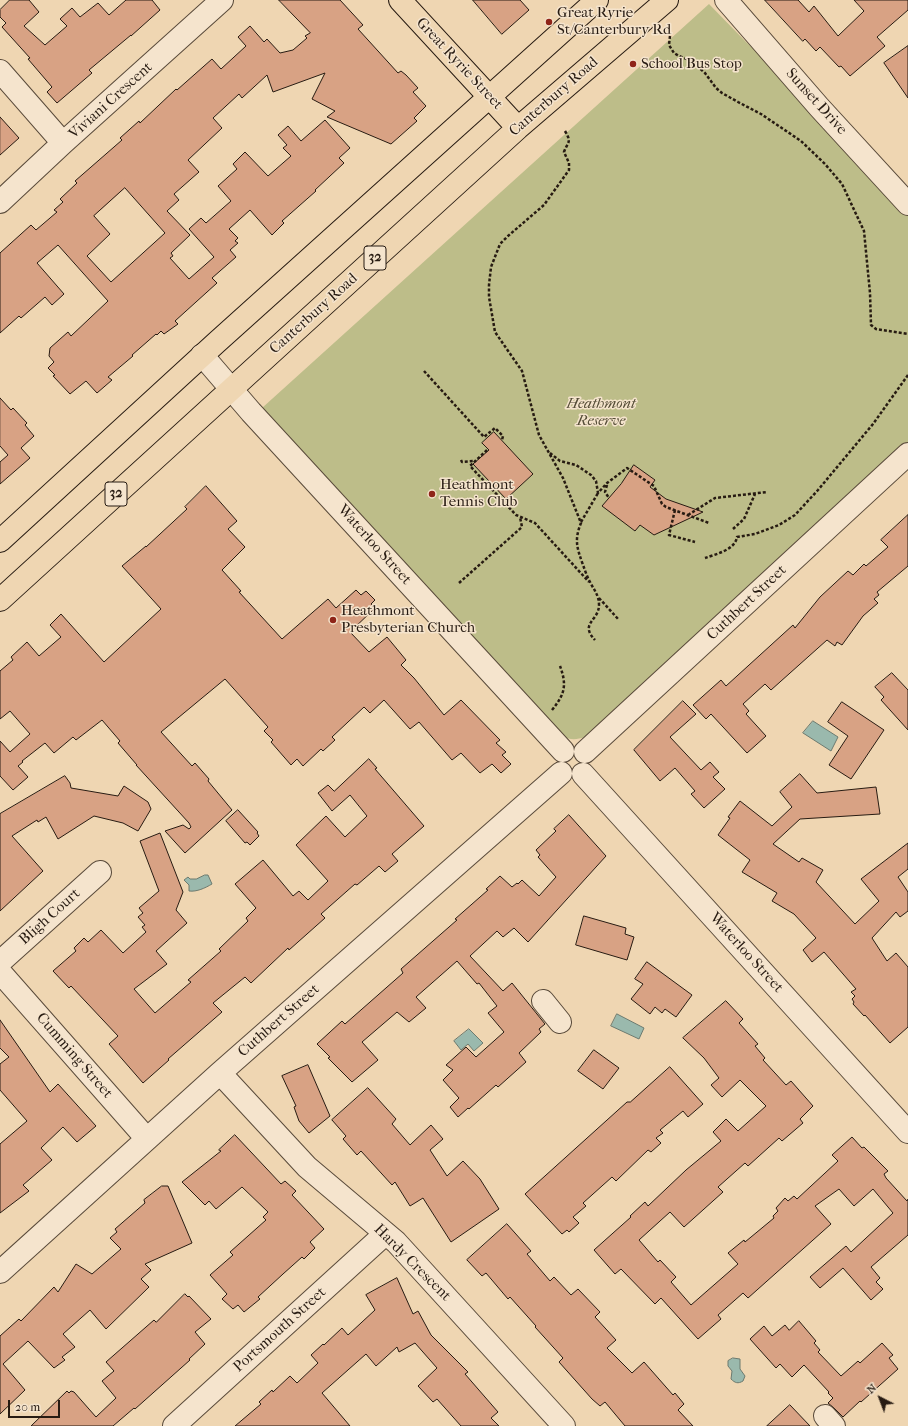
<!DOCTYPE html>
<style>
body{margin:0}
#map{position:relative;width:908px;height:1426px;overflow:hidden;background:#efd6b2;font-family:"IM FELL French Canon",serif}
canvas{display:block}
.north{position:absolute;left:860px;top:1378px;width:40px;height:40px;-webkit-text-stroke:3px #f5e4cd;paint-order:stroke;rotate:318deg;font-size:11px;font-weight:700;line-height:16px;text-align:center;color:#271b12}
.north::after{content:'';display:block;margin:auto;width:14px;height:18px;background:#271b12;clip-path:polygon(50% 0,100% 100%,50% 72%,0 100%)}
.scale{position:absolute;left:8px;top:1400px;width:52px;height:18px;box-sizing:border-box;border:2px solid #271b12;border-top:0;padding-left:5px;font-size:12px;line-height:14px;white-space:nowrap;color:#271b12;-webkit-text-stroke:3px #f5e4cd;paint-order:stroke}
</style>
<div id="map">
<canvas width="908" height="1426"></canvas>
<div class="north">N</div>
<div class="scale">20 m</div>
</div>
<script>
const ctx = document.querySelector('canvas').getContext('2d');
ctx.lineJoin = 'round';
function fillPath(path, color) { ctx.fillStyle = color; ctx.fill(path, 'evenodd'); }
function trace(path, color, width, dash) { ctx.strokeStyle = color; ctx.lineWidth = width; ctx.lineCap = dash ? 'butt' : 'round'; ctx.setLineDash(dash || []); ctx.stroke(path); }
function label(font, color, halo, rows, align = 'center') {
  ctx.font = font + ' "IM FELL French Canon",serif'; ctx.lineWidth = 3; ctx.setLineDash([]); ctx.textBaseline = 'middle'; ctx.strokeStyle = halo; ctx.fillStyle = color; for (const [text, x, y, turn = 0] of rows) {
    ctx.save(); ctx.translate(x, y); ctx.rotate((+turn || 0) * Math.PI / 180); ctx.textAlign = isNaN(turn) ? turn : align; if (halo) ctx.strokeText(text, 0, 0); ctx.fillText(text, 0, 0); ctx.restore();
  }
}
fillPath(new Path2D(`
 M709 4 746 42 766 60 908 216V447L585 737C576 740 570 740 561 736L262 408Z`), '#bdbd89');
const water = new Path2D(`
 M813 721 838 737 831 751 803 733Z
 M205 875H208L212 884C205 888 197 892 189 891V885L184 880 188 877 190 879H196Z
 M617 1014 644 1028 639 1039 611 1026Z
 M469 1029 483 1043 474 1051 468 1044 461 1050 454 1041Z
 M733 1358 740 1359V1369L745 1376 743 1381C738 1384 735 1383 731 1379L732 1371 728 1366V1361Z`);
fillPath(water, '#9ab9ad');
trace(water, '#6c7a6f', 1);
const building = new Path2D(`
 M10 0H29L39 12 24 26 45 45 67 26 60 19 72 8 80 17 98 3 109 15 126 0H152L160 10 131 36V35L89 70 92 73 57 103 47 92 52 87 28 59 30 58 2 27 6 23 0 17V10Z
 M279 0H340L363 25 358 29 398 73 401 71 406 75 418 88 413 92 426 106 414 118 417 121 391 144 327 117 335 111 312 99 325 73 273 92 267 75 242 98 239 94 213 118 222 128 188 160 199 172 174 194 179 200 167 211 190 235 171 253 173 256 170 258 189 279 214 257 189 229 201 218 206 223 231 201 218 186 237 169 233 164 245 152 268 176 291 156 283 148 287 145 278 135 288 126 301 141 325 120 350 148 339 158 344 163 315 190 316 191 282 221 284 223 272 235 250 210 229 229 238 238 235 241 238 243 230 250 236 257 212 278 217 283 175 321 178 324 164 334 161 331 157 335 156 334 132 355 133 356 108 377 112 380 97 393 86 381 70 394 53 376 55 375 48 368 54 362 49 356 50 348 68 332 71 336 108 301 58 245 37 263 64 294 52 305 45 297 21 318 19 316 0 333V253L31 225 36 230 57 212 54 210 63 202 60 199 77 183 75 181 122 140 120 138 139 121 140 123 176 89 177 90 212 59 221 69 246 46 238 37 250 26 264 42 267 39 280 53 293 50 307 38 305 36 310 33ZM125 188 165 233 111 282 87 256 110 234 94 216Z
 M473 0H520L529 10 502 34Z
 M765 0H798L809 12 814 6 838 36 864 11 854 0H908V10L877 37 885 46 850 76 841 66 839 67 820 47 816 51 805 39 803 41Z
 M908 46V98L884 63Z
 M0 117 19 138 0 155Z
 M0 398 11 410 13 408 27 423 25 425 34 436 21 448 30 458 0 484V462L8 455 0 446Z
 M494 432 533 474 506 499 473 464 489 450 482 443Z
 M634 465 655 480 650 487 666 499 703 512 654 535 640 525 635 531 602 506 621 484Z
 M206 486 237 521 228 529 245 547 222 570 241 591 239 592 282 639 328 599 336 608 356 590 361 595 366 591 375 600 371 604 375 608 350 632 369 652 387 637 406 660 401 665 414 678 444 715 461 700 500 740 496 743 506 752 502 755 511 764 501 773 492 764 480 773 461 753 452 760 419 722 410 729 384 700 370 713 364 707 332 737 335 740 323 751 321 749 303 766 297 759 291 765 271 742 273 740 264 731 268 727 225 679 161 732 192 766 195 763 209 779 208 781 232 810 185 853 165 831 183 825 189 829 191 827 189 823 136 765H137L118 743 120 741 102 720 76 740 73 737 54 753 45 743 22 761 23 762 18 766 28 777 13 790 0 776V741L10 752 30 734 10 711 0 719V671L13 660 11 657 27 642 39 656 61 637 50 625 61 614 104 662 161 609 122 566 146 546V547L187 509 185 507Z
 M908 515V566L877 592 879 595 874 599 878 603 863 616 842 645 837 642 835 646 827 640 771 690 765 684 743 704 749 711 746 714 766 736 747 753 711 714 706 719 693 705 721 680 726 686 793 625 795 628 820 597 848 571 853 575 864 564 866 566 888 547 881 540Z
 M892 673 908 690V730L881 700 884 697 875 687Z
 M683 701 696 714 670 737 701 770 710 762 719 772 713 777 725 789 704 808 691 794 695 791 675 768 660 781 634 750Z
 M842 702 884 730 851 779 829 765 848 736 828 722Z
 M369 759 377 768 375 769 424 826 392 854 398 861 385 872 379 866 357 885 355 884 321 914 325 918 289 950 288 948 251 983 245 977 213 1003 222 1012 168 1059 169 1060 143 1083 109 1044 118 1036 71 986 69 988 53 971 76 951 74 948 84 938 88 942 101 930 123 953 146 932 142 927 145 925 138 917 143 913 139 908 159 891 140 841 160 833 183 892 176 910 187 923 156 951 167 964 134 989 155 1013 191 982 188 980 221 951 219 949 248 921 246 918 256 908 235 884 263 860 293 896 299 891 308 900 328 881 296 845 326 816 345 837 367 816 350 795 332 811 318 793 328 785 334 791Z
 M800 774 817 793 876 787 880 814 800 819 773 844 799 862 802 858 823 870 816 882 855 924 879 901 861 879 908 843V869L898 877 908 892V911L900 917 896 912 872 938 887 961 896 953 908 967V1027L890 1043 865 1015 864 1016 853 1004 854 1002 852 999 855 996 851 992 856 989 824 952 812 962 803 950 816 938 794 914 772 901 777 893 742 872 750 860 718 835 730 818 728 817 740 801 772 826 792 807 780 792Z
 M65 776 70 783 71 788 118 796 124 786 148 802 151 809 138 831 123 823 94 816 58 839 46 817 38 822 37 820 12 836 43 871 0 911V814Z
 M238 810 258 832 257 833 259 836 250 845 247 842 245 843 226 821Z
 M569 815 606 856 528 942 514 928 503 937 497 931 470 956 503 991 512 983 545 1024 539 1029 541 1032 519 1053 526 1062 498 1087 496 1085 469 1109 468 1108 458 1117 450 1107 459 1098 443 1080 453 1070 446 1065 466 1047 476 1057 504 1032 488 1013 497 1006 479 983 477 984 457 961 416 997 426 1008 409 1022 397 1012 362 1042 378 1060 352 1082 328 1058 330 1057 317 1044 342 1021 345 1024 403 973 401 969 457 920 455 919 488 890 486 889 500 876 512 887 517 883 518 884 522 880 539 896 556 877 538 857 540 855 536 850 556 831 554 829Z
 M584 916 626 928 625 934 634 937 627 960 576 945Z
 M647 962 692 995 676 1017 665 1009 662 1013 655 1007 650 1014 631 999 643 984 635 979Z
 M726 1001 743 1019 739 1023 758 1044 755 1046 765 1058 763 1060 786 1085 791 1081 813 1106 800 1119 803 1123 782 1141 779 1138 748 1166 745 1163 718 1187 723 1192 684 1227 670 1212 639 1240 658 1262 660 1260 676 1277 671 1282 691 1305 738 1264 728 1253 744 1240 745 1242 774 1218 773 1216 778 1211 776 1208 785 1198 788 1201 794 1196 797 1199 838 1161 832 1155 852 1137 862 1148 864 1147 888 1171 884 1174 886 1178 907 1201 908 1199V1235L871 1267 880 1278 876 1282 883 1289 871 1300 843 1268 820 1288 810 1277 846 1246 851 1252 893 1213 873 1189 854 1206 839 1189 815 1206 831 1224 748 1298 743 1293 718 1315 721 1319 698 1339 661 1298 655 1304 621 1269 615 1274 594 1250 631 1217 630 1216 645 1202 648 1206 686 1170 721 1141 713 1132 726 1119 738 1131 766 1106 740 1080 722 1097 711 1085 719 1078 704 1058 683 1038Z
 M0 1020 50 1092 58 1084 96 1126 77 1142 63 1127 41 1148 52 1160 23 1185 29 1191 0 1213V1144L27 1121 0 1090V1064L9 1057 0 1048Z
 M594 1050 619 1068 603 1089 578 1071Z
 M308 1065 330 1116 309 1133 299 1121 294 1107 296 1106 282 1076Z
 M670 1067 703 1104 688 1117 683 1111 660 1130 663 1133 656 1138 661 1143 651 1152 648 1150 616 1181 612 1177 583 1203 586 1206 573 1217 579 1223 569 1232 567 1230 562 1234 525 1194 627 1102H630Z
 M368 1088 396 1119 392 1124 410 1145 431 1125 443 1139 430 1150 447 1176 463 1161 480 1179 499 1209 451 1242 423 1198 410 1206 395 1182 392 1185 361 1151 357 1155 343 1139 346 1136 332 1120Z
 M235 1135 281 1184 285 1181 296 1191 292 1195 324 1229 310 1242 315 1248 304 1259 302 1257 283 1274 258 1297 260 1299 244 1312 238 1305 233 1309 222 1299 227 1294 210 1275 233 1255 230 1252 266 1220 263 1217 268 1212 242 1187 216 1209 209 1201 205 1205 182 1182 221 1151 219 1150Z
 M162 1186H168L192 1243 145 1264 151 1270 141 1279 149 1287 106 1329 90 1310 63 1334 75 1347 62 1357 65 1360 54 1368 28 1341 3 1364 25 1390 0 1414V1336L19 1319 21 1321 54 1287 58 1292 76 1264 92 1274 121 1249 110 1238 117 1232 115 1229 145 1203 144 1200Z
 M507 1224 531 1251 527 1254 550 1281 554 1277 571 1295 578 1289 600 1312 595 1317 616 1340 607 1348 632 1373 644 1362 673 1395 675 1393 684 1404 678 1410 693 1426H625L605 1402 600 1406 592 1399 559 1362 563 1358 535 1327 536 1326 510 1297 508 1299 486 1273 482 1276 467 1260Z
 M397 1278 413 1314 418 1311 431 1335 468 1372 465 1374 498 1412 491 1418 499 1426H461L437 1399 433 1402 418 1386 437 1368 415 1343 399 1352 397 1347 376 1366 366 1354 322 1393 350 1426H235L261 1404 259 1402 272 1390 273 1392 290 1376 297 1383 318 1363 311 1355 323 1344 324 1345 342 1328 348 1335 375 1310 366 1295Z
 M185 1294 188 1297 189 1296 211 1319 195 1332 205 1344 189 1359 190 1360 135 1409 134 1408 113 1426H31L67 1391 69 1393 71 1391 74 1392 96 1417 116 1398 102 1381 114 1371 106 1362 154 1320 156 1322Z
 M799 1321 816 1341 814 1343 820 1350 818 1352 841 1376 858 1361 860 1363 882 1343 893 1355 889 1358 898 1369 861 1402 860 1401 843 1417 834 1408 828 1403 833 1398 828 1393 829 1392 804 1365 792 1377 780 1364 776 1368 750 1339 764 1326 772 1336 785 1325 789 1330Z
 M790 1405 810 1426H767Z`);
fillPath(building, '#d8a284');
trace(building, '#271b12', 1);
const minor = new Path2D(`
 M726 0 819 107 908 204
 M0 71 63 143
 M0 202 63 143 222 0
 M202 355 251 412 563 751
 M585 752 908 454
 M583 774 908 1132
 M0 962 100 872
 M0 972 147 1139
 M543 1001 560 1022
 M220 1073 307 1167 396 1242 407 1254 564 1426
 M0 1272 220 1073 561 773
 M825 1416 834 1426
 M174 1426 385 1234`);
const major = new Path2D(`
 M400 0 518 128
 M0 541 217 342 597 0
 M0 600 518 128 667 0`);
trace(minor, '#594a3a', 24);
trace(major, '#271b12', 24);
trace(new Path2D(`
 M670 36 669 45 674 53 679 56 692 61 705 73 716 88 722 93 738 102 761 114 801 141 825 164 842 184 864 231 870 293 871 325 876 329 908 334
 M565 131C572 143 568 141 564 152L569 163V170L544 205 508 236 500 244 491 267 489 285V297L495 332 522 371 539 435 563 478 581 523C574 540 577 548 583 565 585 570 587 577 590 582 594 590 599 595 599 605 599 621 579 623 595 640
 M424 371 484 437 495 428 503 436 502 440
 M487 450 470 466 516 515 535 523 589 582
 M550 453 560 461 576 465 591 475 596 481 598 493 607 483 627 468 654 486 662 504 666 507 709 523
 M461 460 462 462 474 461
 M607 485 605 492 609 498
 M675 510 669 535 695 542
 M688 515 715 498 767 492
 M581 522 598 493
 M733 529 744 519 755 494
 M705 558C716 554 735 550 737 537L755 534 779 525 795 515 818 490 873 424 908 375
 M459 583 522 527 520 517
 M599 598 619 620
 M552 710C565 694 567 685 560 666`), '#271b12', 2.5, [3, 2]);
trace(minor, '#f5e4cd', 22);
trace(major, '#efd6b2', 22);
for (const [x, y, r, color] of [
 [549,22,4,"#8f2418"],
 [633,64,4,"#8f2418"],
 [432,494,4,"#8f2418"],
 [333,620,4,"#8f2418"]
]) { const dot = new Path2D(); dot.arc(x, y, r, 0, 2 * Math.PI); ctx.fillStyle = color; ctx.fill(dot); trace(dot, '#f5e4cd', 1.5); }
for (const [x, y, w] of [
 [375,258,22],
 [116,494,22]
]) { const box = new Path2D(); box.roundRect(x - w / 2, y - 12, w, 24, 3); ctx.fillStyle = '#f5e4cd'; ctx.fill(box); trace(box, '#271b12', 1); }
label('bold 14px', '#271b12', null, [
 ["32",375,258],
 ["32",116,494]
]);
label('15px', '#271b12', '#f5e4cd', [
 ["Great Ryrie",557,13],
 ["St/Canterbury Rd",557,30],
 ["School Bus Stop",641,64],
 ["Heathmont",440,485],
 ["Tennis Club",440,502],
 ["Heathmont",341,611],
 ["Presbyterian Church",341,628]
], 'left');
label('15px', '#271b12', '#f5e4cd', [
 ["Great Ryrie Street",459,64,47],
 ["Canterbury Road",554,97,-41],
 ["Viviani Crescent",111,101,-42],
 ["Sunset Drive",816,102,48],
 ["Canterbury Road",314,314,-42],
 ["Waterloo Street",374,545,48],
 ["Cuthbert Street",747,603,-43],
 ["Bligh Court",50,917,-42],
 ["Waterloo Street",746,953,48],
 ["Cuthbert Street",279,1021,-41],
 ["Cumming Street",74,1056,49],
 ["Hardy Crescent",412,1263,45],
 ["Portsmouth Street",280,1330,-42]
]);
label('italic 15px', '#544c36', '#f5e4cd', [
 ["Heathmont",601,404],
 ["Reserve",601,421]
]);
</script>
